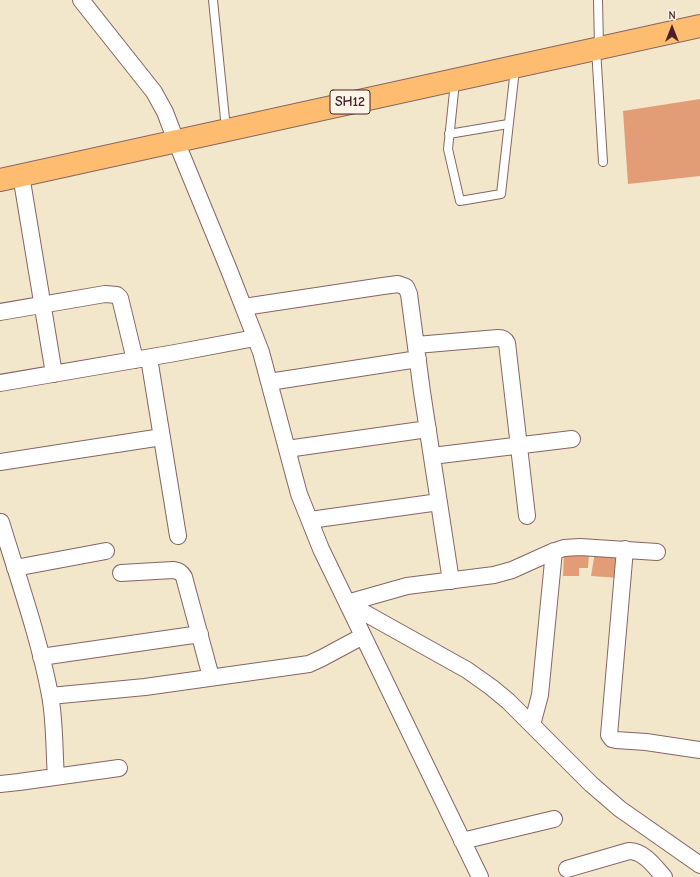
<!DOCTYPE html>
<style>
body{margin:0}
#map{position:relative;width:700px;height:877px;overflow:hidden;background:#f3e7cb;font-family:"Comic Neue",sans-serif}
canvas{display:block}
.north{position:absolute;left:652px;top:8px;width:40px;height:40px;-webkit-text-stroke:3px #fcf5e5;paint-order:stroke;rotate:0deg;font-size:11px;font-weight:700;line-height:16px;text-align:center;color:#4a1f2b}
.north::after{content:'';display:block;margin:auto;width:14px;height:18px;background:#4a1f2b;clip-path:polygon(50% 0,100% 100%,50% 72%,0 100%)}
</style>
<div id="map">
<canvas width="700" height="877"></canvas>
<div class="north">N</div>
</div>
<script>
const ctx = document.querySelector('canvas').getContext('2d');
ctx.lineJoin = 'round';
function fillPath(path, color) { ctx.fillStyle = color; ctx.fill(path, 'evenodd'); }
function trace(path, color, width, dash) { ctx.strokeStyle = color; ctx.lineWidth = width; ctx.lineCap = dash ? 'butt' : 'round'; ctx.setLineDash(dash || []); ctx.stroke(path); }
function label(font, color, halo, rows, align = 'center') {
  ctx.font = font + ' "Comic Neue",sans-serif'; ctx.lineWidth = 3; ctx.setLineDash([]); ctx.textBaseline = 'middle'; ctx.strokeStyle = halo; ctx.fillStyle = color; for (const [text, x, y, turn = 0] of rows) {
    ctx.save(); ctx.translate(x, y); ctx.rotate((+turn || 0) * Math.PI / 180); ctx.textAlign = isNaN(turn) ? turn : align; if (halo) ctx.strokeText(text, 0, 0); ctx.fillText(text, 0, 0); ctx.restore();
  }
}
fillPath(new Path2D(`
 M700 99V176L628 184 623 111Z
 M564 552 589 554 588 568H579V576H563Z
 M595 552 621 554 619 578 591 576Z`), '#e29d77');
const lane = new Path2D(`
 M213 0 226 129
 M598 0 599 47
 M596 49 603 162
 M455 82 448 149 460 201 501 194 515 69
 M449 134 508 124`);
const street = new Path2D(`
 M81 0 154 92 165 112 176 141 229 270 261 352 299 494 321 549 480 877
 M21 175 54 374
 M244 307 383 286 398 284 406 287 409 294 422 392 451 581
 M0 312 105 294 117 295 120 298 135 360
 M416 345 498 338C502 338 505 339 507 343L527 516
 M149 358 178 536
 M269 382 418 359
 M0 383 175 353 255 338
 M287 449 428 429
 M432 456 572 439
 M0 462 162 437
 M310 520 439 502
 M1 522C18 578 39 637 50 695 55 722 54 750 56 777
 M625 549 609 735 612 739 616 740 646 742 700 750
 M15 568 106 551
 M121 573 173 570C179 571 181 572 184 577L211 677
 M347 603 467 670 491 687 508 701 591 784 620 809 700 865
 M347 603 407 586 494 575 512 570 552 552 564 548 580 547 657 552
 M41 657 200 634
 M50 696 145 687 309 664 322 658 363 636
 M532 725 540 695 554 551
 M0 784 19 782 119 768
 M462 841 554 819
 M567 869 629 851C644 851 655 867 664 877`);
const primary = new Path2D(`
 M0 180 700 26`);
trace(lane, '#856563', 10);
trace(street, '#856563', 18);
trace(primary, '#856563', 24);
trace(lane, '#fff', 8);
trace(street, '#fff', 16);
trace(primary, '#fdbc6f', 22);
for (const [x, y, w] of [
 [350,102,40]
]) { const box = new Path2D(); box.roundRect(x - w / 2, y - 12, w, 24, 3); ctx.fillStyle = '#fcf5e5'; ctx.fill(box); trace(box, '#4a1f2b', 1); }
label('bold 14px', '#4a1f2b', null, [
 ["SH12",350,102]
]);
</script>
